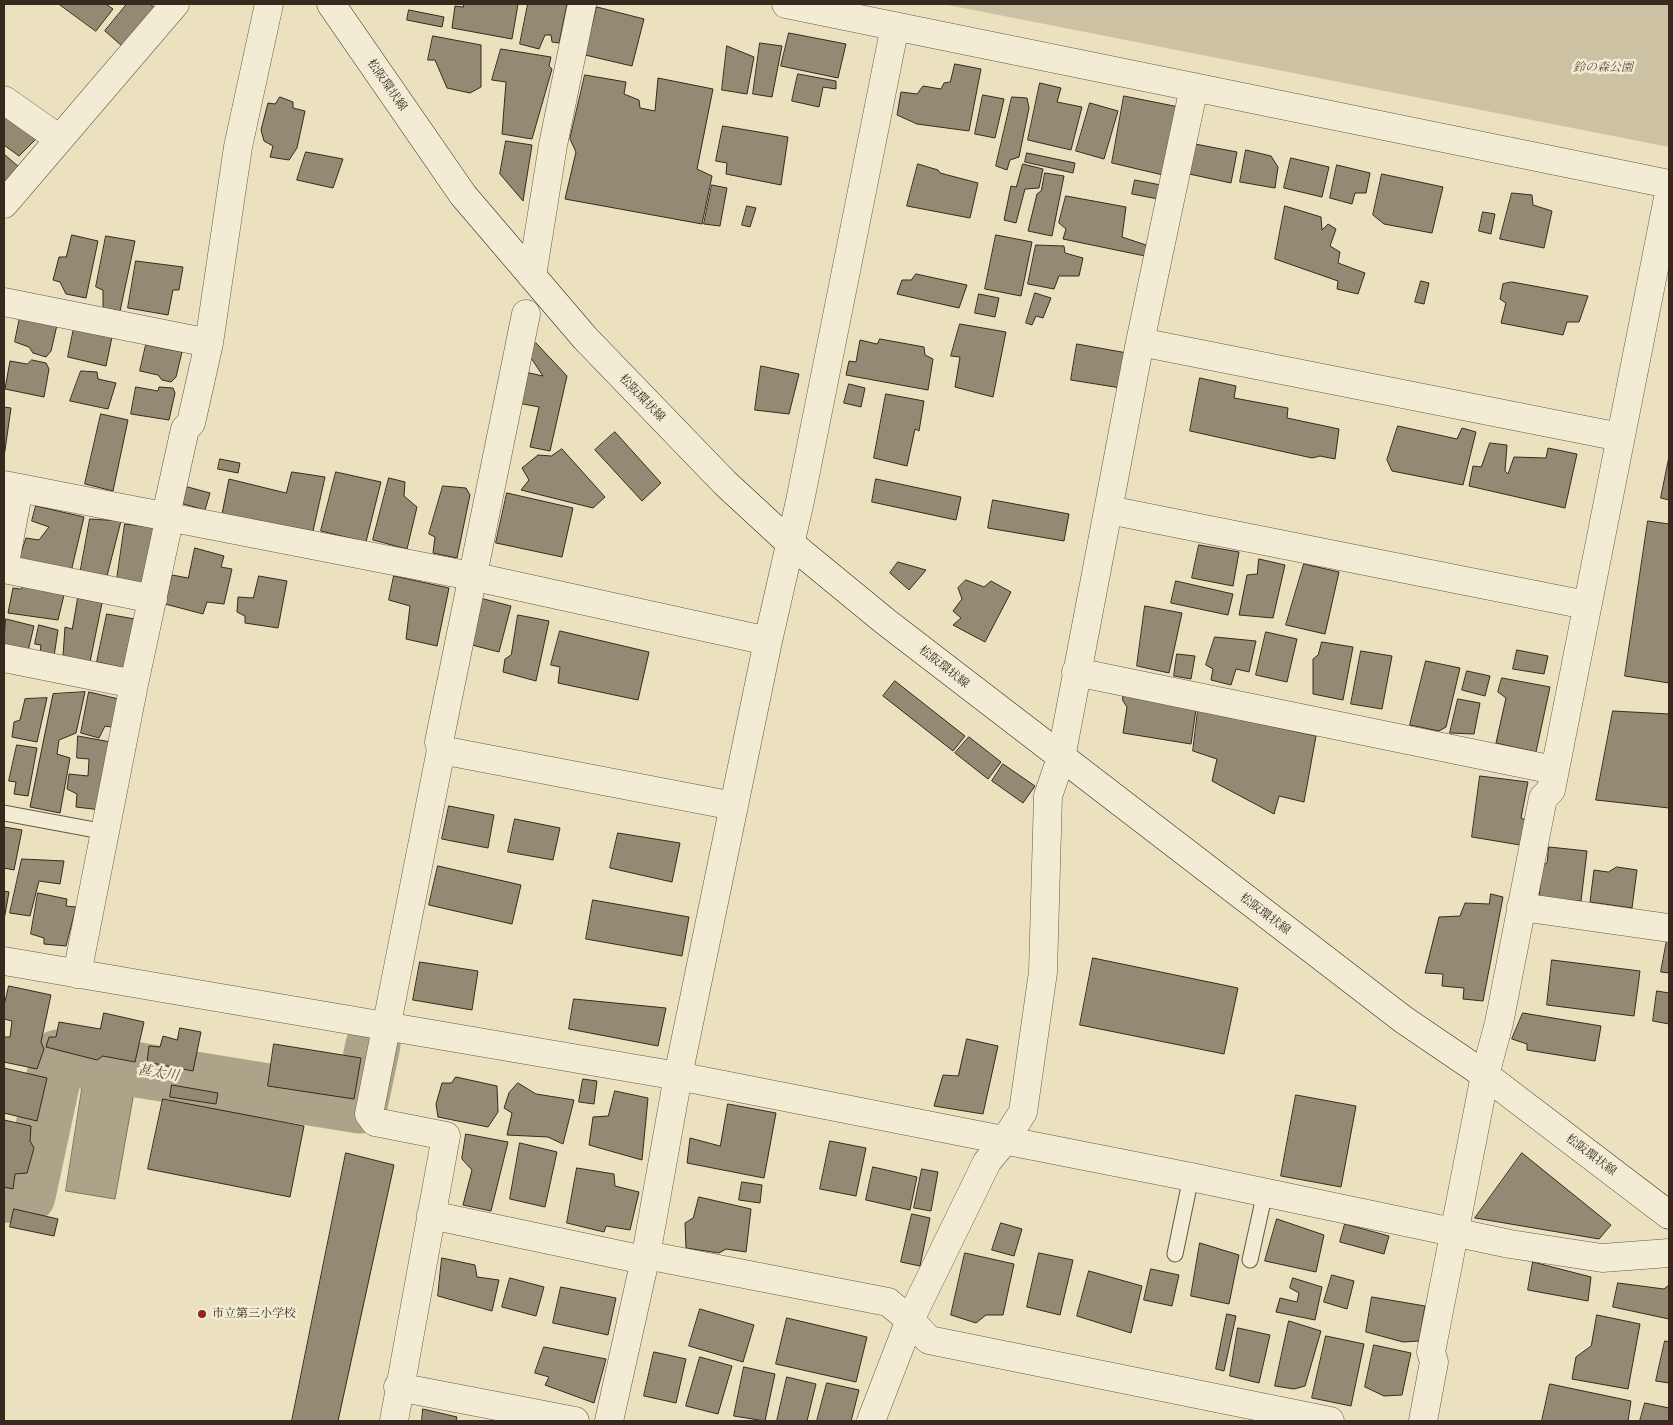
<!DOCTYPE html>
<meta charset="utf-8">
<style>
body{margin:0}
#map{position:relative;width:1673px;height:1425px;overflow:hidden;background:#ebe1be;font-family:"Libre Caslon Text",serif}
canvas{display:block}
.frame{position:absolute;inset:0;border:5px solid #362a1f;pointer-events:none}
</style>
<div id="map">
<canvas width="1673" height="1425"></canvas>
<div class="frame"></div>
</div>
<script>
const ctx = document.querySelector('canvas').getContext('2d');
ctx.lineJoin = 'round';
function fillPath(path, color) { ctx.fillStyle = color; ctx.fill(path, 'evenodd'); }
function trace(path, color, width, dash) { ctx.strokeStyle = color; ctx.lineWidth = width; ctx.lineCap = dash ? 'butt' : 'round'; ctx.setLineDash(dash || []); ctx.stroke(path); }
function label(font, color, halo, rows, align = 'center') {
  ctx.font = font + ' "Libre Caslon Text","Noto Serif JP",serif'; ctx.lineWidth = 5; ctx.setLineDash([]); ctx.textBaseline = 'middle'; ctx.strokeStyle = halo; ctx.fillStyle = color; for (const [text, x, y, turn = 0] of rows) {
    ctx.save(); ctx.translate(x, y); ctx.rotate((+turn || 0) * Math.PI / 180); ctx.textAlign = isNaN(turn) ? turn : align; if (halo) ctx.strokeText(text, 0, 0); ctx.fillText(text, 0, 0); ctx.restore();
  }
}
fillPath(new Path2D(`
 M943 4H1669V147Z`), '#ccc2a3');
const water = new Path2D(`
 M83 1083 134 1092 115 1199 66 1191Z`);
fillPath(water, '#ada388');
trace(water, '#7d735e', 1);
trace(new Path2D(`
 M4 1195 28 1196 58 1057 360 1106 373 1045`), '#ada388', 55);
const building = new Path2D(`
 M59 4H106L113 9 96 31Z
 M127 4H150L155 8 122 46 105 31Z
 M464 4H518L512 39 452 28 455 6 463 7Z
 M528 4H567L559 43 552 42 551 35H545L539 49 520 44Z
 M597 7 644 19 632 66 585 55Z
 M409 10 444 17 442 27 407 20Z
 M789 33 846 44 838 78 781 66Z
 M433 36 481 45V87L470 93 447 88 435 60H428Z
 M760 43 782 46 772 97 753 94Z
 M727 46 754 57 747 94 722 90Z
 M501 49 551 57 549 66 552 69 532 139 502 134 506 82 492 80Z
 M955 64 981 69 969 131 917 124 897 115 901 92 917 94 923 86 941 89 944 83 950 82Z
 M798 74 836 81V89L823 87 819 107 792 101Z
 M585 75 626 82 624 94 639 100 640 108 655 111 658 78 713 89 697 169 712 176 702 224 565 199 576 152 570 139Z
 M1040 83 1061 88 1057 102 1082 107 1071 150 1028 140Z
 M983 95 1004 99 995 138 975 134Z
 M1124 96 1179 107 1163 175 1112 163Z
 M280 97 293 102V108L305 111 297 148 289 160 270 157 273 146 264 141 261 130 268 103 275 104Z
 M1012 97 1027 98 1029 108 1019 157 1010 160 1007 170 996 166Z
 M1090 103 1118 111 1104 159 1076 151Z
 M4 111 39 136 19 156 4 145Z
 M723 126 788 137 781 185 726 174 727 163 716 161Z
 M506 141 532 145 523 201 500 174Z
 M1195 144 1237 152 1231 183 1189 174Z
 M1246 150 1271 156 1278 167 1275 188 1240 182Z
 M306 152 343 159 333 188 297 180Z
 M1027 153 1075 163 1073 173 1025 162Z
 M4 154 20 168 4 186Z
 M1291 158 1329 167 1322 197 1284 188Z
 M918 164 938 170 940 173 978 183 970 218 907 206Z
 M1023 164 1043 169 1039 188 1025 189 1016 223 1004 220 1011 186 1016 187Z
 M1337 165 1370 173 1366 193H1355L1352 204 1330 198Z
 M1045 173 1064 176 1052 236 1028 231 1037 194 1041 191Z
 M1382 174 1443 187 1432 233 1384 224 1373 215Z
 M1135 180 1161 185 1158 199 1132 194Z
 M712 185 727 188 720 226 704 224Z
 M1512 193 1532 195 1533 205 1552 211 1544 248 1500 239Z
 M1066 196 1126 207 1122 237 1146 245 1145 256 1063 239 1066 229 1059 223Z
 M747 206 756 208 750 227 742 225Z
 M1285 206 1321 217 1322 230 1328 224 1336 229 1330 246 1340 252 1338 263 1365 273 1358 294 1337 289 1338 281 1275 259Z
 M1483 212 1495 214 1491 234 1479 231Z
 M72 235 98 241 86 298 66 294 60 282 53 280 59 257H66Z
 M996 235 1032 242 1021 296 985 289Z
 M106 236 135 241 120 311 103 308V290L96 287Z
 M1036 245 1064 246 1065 253 1083 258 1079 276H1059L1054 289 1028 284Z
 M136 261 183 267 179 290H173L168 315 128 308Z
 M916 274 967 285 959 308 897 294 902 280H911Z
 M1421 281 1429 283 1424 304 1415 302Z
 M1512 282 1588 296 1579 322H1567L1563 335 1501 323 1506 303 1500 299 1503 284Z
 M1035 293 1051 298 1043 318 1036 316 1032 325 1026 323Z
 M979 294 999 298 995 317 975 313Z
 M20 317 57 325 51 351 46 357 33 353 29 347 15 342Z
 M960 324 1006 332 993 397 955 387 960 357 951 356Z
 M74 328 112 337 106 366 68 357Z
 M880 339 924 347 925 355 933 359 928 390 846 375 849 361 856 362 860 340 877 344Z
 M536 343 567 376 550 451 530 447 539 407 518 403 525 372 543 376 527 352Z
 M1077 344 1127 353 1121 388 1071 380Z
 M146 345 182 352 176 377 171 382 162 380 158 375 140 371Z
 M32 360 46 363 49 369 44 397 5 389 10 361 27 364Z
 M761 366 799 374 789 414 755 410Z
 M81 371 97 372 98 379 116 383 108 409 70 401Z
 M1200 378 1236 386 1234 398 1288 408 1287 418 1339 429 1335 459 1320 456 1312 458 1190 431Z
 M849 384 865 388 861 407 844 403Z
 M136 387 158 391 159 387 173 388 175 393 169 420 131 414Z
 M886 394 924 401 919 431 915 429 907 466 874 458Z
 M4 407 11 408 4 457Z
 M101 414 128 420 113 491 85 484Z
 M1398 426 1457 439 1462 428 1476 432 1463 485 1392 471 1387 460Z
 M615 432 661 483 642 501 595 450Z
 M1490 443 1507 445 1505 471 1508 474 1514 457 1546 458 1548 448 1577 454 1565 508 1469 486 1473 466 1481 467Z
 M562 449 605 497 593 508 521 490 529 480 522 468 538 455 551 456Z
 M1669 457V500L1661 498Z
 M220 459 240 463 238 473 218 469Z
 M292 472 325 477 313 531 222 514 229 479 286 493Z
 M336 472 381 482 366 542 321 531Z
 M389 478 405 482 404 496 417 507 407 549 373 540Z
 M876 479 961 497 956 520 872 502Z
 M184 486 210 493 205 510 180 503Z
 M443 486 466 488 470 495 457 558 433 553 435 537 429 534Z
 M507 493 573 508 562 557 496 543Z
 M993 500 1069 514 1064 541 988 528Z
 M36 506 84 517 71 572 18 561 26 538 39 540 49 527 32 521Z
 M90 519 121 521 106 580 80 574Z
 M1648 521 1669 524V683L1625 676Z
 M125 524 159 528 146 585 117 579Z
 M1199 545 1239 552 1233 586 1192 578Z
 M195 548 224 556 221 567 232 569 224 604 207 602 203 614 165 604 172 575 188 578Z
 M1259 559 1285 565 1273 618 1239 615 1247 575 1257 574Z
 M898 562 926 570 909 590 890 573Z
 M1304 564 1339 572 1325 634 1286 625Z
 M259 576 287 581 278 628 245 623V616L237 612 238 597 253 598Z
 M394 576 449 588 437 646 406 639 410 606 389 600Z
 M966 580 984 587 991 581 1011 592 985 642 953 625 961 618 953 611 962 599 958 588Z
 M1176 581 1233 594 1228 615 1171 603Z
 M24 586 64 595 58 620 8 613 13 588 20 589Z
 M78 598 102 603 90 662 63 656 65 627 72 629Z
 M480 598 511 606 499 652 468 644Z
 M1145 606 1182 613 1169 673 1137 666Z
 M107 614 140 620 129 669 97 662Z
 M518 615 549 621 536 681 503 672 505 659 511 655Z
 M6 619 34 626 28 651 4 646Z
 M39 625 58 630 54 656 40 653 41 645 35 644Z
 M560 631 649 652 638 700 558 683 560 667 551 665Z
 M1266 632 1297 639 1287 682 1256 675Z
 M1215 637 1256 641 1249 672 1236 669 1231 685 1211 680 1213 669 1206 665Z
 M1322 642 1353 647 1343 700 1313 694V659L1318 655Z
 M1517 650 1548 656 1544 674 1513 669Z
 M1361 651 1392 656 1382 709 1351 704Z
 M1177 654 1195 656 1191 679 1174 676Z
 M1426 661 1460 668 1446 727 1439 731 1410 725Z
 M1467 671 1490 676 1485 696 1462 690Z
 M1502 678 1550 687 1536 752 1496 743 1506 698 1498 692Z
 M895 681 965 736 953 751 883 696Z
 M85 692 76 733 59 740 57 754 70 758 60 813 30 807 53 694Z
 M89 692 123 700 116 728 105 726 99 738 81 733Z
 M1123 695 1196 709 1191 744 1123 733 1127 707 1123 701Z
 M47 698 37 742 12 737 14 722 20 720 25 699Z
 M1458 699 1480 703 1474 734 1450 733Z
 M1198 710 1316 736 1304 802 1279 796 1274 814 1212 781 1217 759 1193 751Z
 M1613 711 1669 714V808L1596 800Z
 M78 736 111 742 101 810 76 807 77 794 67 789 69 774 88 776 89 759 77 758Z
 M969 737 1001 762 988 779 955 753Z
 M17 745 37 748 28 796 14 794 16 782 9 781Z
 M1003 764 1035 786 1023 803 992 781Z
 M1480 776 1528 782 1521 818 1528 821 1520 845 1472 837Z
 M449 806 494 815 488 848 442 839Z
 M515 819 560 828 553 860 508 852Z
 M4 827 22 830 14 870 4 868Z
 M618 833 680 843 672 882 610 868Z
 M1549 847 1587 851 1581 901 1539 898 1542 868 1547 862Z
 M22 859 64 861 60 884 39 881 30 916 10 913Z
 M438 866 521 885 512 924 429 905Z
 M1617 867 1637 870 1632 908 1590 902 1594 870 1608 872Z
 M4 891 9 892 4 920Z
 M38 893 67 899 66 906 76 907 66 946 44 944V938L31 934Z
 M1491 894 1503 897 1483 1001 1463 999 1464 988 1442 986 1443 974 1425 973 1439 917 1460 916 1465 903 1489 904Z
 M593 900 689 917 682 956 586 939Z
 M1667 940H1669V973L1661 972Z
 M1093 958 1238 988 1224 1054 1080 1025Z
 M1552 960 1640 971 1634 1016 1547 1005Z
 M420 962 478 971 472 1010 413 1000Z
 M9 986 51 995 41 1042 44 1049 37 1069 4 1062V1037H10L12 1021 4 1019V1006Z
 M1657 991 1669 993V1024L1653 1021Z
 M574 999 666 1008 658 1046 569 1029Z
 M104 1013 144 1022 135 1062 103 1056 97 1060 46 1047 49 1037H56L59 1022 100 1029Z
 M1523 1013 1601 1026 1595 1061 1527 1050V1044L1512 1039Z
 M180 1028 201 1032 193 1071 147 1062 149 1046 160 1047 163 1036 177 1040Z
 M967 1039 998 1046 983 1114 934 1106 943 1075 958 1076Z
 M274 1044 361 1058 354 1099 268 1086Z
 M4 1068 47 1078 37 1121 4 1113Z
 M456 1077 497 1086 498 1112 488 1127 438 1117 436 1104 442 1083H451Z
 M583 1079 597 1081 594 1104 579 1102Z
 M518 1083 536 1094 574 1100 563 1144 548 1137 507 1135 512 1113 504 1108 509 1093Z
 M172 1085 218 1093 216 1104 170 1097Z
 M615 1091 648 1098 642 1160 589 1145 593 1117 608 1116Z
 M1296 1095 1356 1106 1341 1187 1281 1176Z
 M163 1099 304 1126 290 1197 148 1169Z
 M728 1104 776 1113 764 1178 687 1163 690 1138 720 1146Z
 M4 1120 31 1126 30 1141 34 1148 27 1173 15 1174 13 1189 4 1187Z
 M466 1134 508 1142 491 1211 463 1205 472 1170 462 1159Z
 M830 1141 866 1148 856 1196 820 1189Z
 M520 1143 557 1152 545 1207 510 1199Z
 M346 1153 394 1165 338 1421H292Z
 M1522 1153 1611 1225 1599 1239 1475 1218Z
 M873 1167 917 1177 910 1210 866 1200Z
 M577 1168 614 1174 615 1186 639 1192 630 1230 606 1226 604 1232 567 1223Z
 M922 1169 938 1172 931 1211 914 1208Z
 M742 1182 762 1185 760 1203 739 1200Z
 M699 1197 751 1209 746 1252 726 1249 719 1253 686 1248 685 1223 693 1218Z
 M14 1209 58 1219 54 1236 10 1227Z
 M912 1214 930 1218 920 1266 901 1262Z
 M1277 1219 1324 1235 1316 1272 1265 1261Z
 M1001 1223 1022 1229 1014 1256 992 1250Z
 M1345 1224 1389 1236 1384 1254 1340 1242Z
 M1200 1243 1239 1255 1229 1304 1191 1296Z
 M965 1253 1014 1264 1003 1315H986L976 1323 951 1315Z
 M1039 1253 1073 1260 1060 1315 1027 1307Z
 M442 1258 475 1265 477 1277 499 1280 492 1311 438 1296Z
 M1533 1262 1591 1277 1588 1301 1528 1290Z
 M1151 1269 1179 1275 1172 1306 1144 1300Z
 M1089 1271 1142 1286 1131 1333 1077 1316Z
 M1332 1275 1354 1281 1347 1309 1324 1302Z
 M510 1278 544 1287 536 1316 502 1307Z
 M1293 1278 1322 1287 1315 1320 1276 1312 1280 1298 1297 1302 1299 1293 1290 1288Z
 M1618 1283 1664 1289 1669 1285V1319L1613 1307Z
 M561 1287 616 1298 608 1335 553 1323Z
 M1372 1297 1425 1306 1419 1341 1403 1342 1366 1332Z
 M700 1309 754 1325 743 1362 689 1346Z
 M1227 1314 1236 1316 1224 1371 1216 1369Z
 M1597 1315 1640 1324 1628 1389 1572 1379 1576 1357 1591 1346Z
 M787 1318 867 1337 856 1382 776 1364Z
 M1289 1321 1321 1331 1305 1386 1294 1389 1275 1386Z
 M1238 1328 1270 1335 1259 1383 1230 1376Z
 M1326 1336 1364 1344 1351 1406 1312 1398Z
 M1665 1341 1669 1342V1383L1656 1381Z
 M1374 1345 1411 1353 1402 1395 1384 1396 1365 1387Z
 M544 1347 606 1359 594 1403 545 1385 549 1377 535 1373Z
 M654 1352 686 1359 676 1403 644 1396Z
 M700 1357 732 1366 718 1414 686 1406Z
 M744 1367 775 1374 765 1421 734 1416Z
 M787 1377 816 1384 807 1421H777Z
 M827 1383 859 1390 851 1421H817Z
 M1550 1384 1631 1401 1628 1421H1542Z
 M1645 1403 1669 1408V1421H1640Z
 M423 1409 457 1417 456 1421H422Z`);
fillPath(building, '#948972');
trace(building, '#362a1f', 1);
const lane = new Path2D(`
 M4 813 106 832
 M1175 1254 1191 1177
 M1250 1260 1265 1192`);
const street = new Path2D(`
 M786 4 1669 184
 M4 100 58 138
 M4 204 175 4
 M532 276 553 145 582 4
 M4 302 209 343
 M1140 342 1620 437
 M4 485 471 576 768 641
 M1109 510 1586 605
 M166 515 185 429 191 423 209 343 238 147 269 4
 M4 568 19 488
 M4 569 153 599
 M4 658 134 684
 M1076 672 1554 770
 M441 750 734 806
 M1521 907 1669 928
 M4 961 678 1076 1191 1177 1510 1244 1602 1258 1669 1253
 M77 974 134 684 170 516
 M431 1215 644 1260
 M646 1255 888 1302 910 1320 929 1340 1330 1421
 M398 1387 575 1421
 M394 1421 446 1136 375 1122 369 1114 441 750 439 742 526 314
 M609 1421 646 1255 678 1076 768 641 800 501 895 26
 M871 1421 910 1320 987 1162 1005 1140 1023 1112 1043 972 1048 796 1061 758 1140 342 1194 87
 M1423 1421 1434 1362 1431 1352 1485 1075 1499 1023 1543 798 1551 790 1669 193`);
const secondary = new Path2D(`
 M331 4 463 195 585 338 725 483 791 544 886 622 1404 1020 1485 1075 1669 1215`);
trace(lane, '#635847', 17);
trace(street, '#635847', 29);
trace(secondary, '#362a1f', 29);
trace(lane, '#f2ecd5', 15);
trace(street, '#f2ecd5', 28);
trace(secondary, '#f2ecd5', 28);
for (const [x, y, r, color] of [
 [202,1314,5,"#8f2418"]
]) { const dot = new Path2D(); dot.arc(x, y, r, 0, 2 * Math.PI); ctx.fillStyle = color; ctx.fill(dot); trace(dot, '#f2ecd5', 2); }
label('italic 12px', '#5c5040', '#f2ecd5', [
 ["鈴の森公園",1603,68]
]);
label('12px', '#362a1f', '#f2ecd5', [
 ["松阪環状線",387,85,55],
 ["松阪環状線",642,398,46],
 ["松阪環状線",944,667,38],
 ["松阪環状線",1265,914,37],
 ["松阪環状線",1591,1155,37]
]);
label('12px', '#362a1f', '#f2ecd5', [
 ["市立第三小学校",212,1314]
], 'left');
label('italic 14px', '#5a4e3e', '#f2ecd5', [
 ["甚太川",158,1073,9]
]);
</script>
